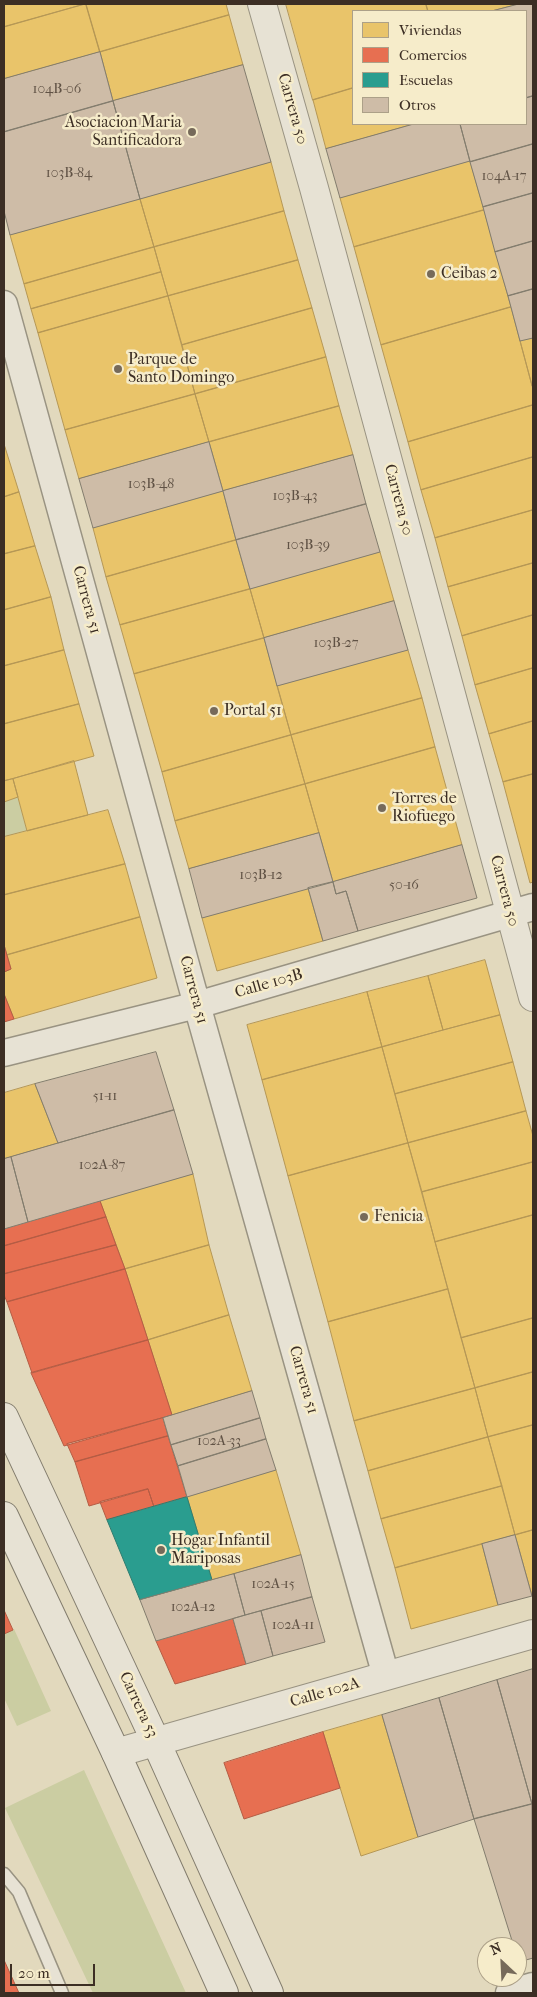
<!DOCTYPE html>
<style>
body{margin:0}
#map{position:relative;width:537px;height:1997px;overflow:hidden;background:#e2d9bd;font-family:"IM FELL French Canon",serif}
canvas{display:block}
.frame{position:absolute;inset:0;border:5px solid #3c2e24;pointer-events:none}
.legend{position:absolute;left:352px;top:10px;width:175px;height:115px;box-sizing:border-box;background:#f6ecca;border:1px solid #aca088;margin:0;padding:6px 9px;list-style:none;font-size:15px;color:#3c2e24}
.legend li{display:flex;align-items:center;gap:10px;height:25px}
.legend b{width:25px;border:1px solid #aca088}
.north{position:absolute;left:477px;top:1937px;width:50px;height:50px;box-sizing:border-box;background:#f6ecca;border:1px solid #aca088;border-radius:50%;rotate:335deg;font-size:14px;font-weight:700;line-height:20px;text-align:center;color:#3c2e24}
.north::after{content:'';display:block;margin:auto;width:18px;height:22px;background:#766a5a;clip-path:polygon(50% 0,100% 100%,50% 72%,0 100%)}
.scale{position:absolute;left:10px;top:1964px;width:85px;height:22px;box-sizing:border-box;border:2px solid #3c2e24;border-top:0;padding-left:6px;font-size:15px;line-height:18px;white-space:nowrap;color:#3c2e24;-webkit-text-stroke:4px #f6ecca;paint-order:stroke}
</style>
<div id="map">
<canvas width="537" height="1997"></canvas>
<div class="frame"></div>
<ul class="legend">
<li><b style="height:14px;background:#e9c46a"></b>Viviendas</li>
<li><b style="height:14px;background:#e76f51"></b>Comercios</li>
<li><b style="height:14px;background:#2a9d8f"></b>Escuelas</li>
<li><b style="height:14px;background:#cebca7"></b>Otros</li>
</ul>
<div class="north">N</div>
<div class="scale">20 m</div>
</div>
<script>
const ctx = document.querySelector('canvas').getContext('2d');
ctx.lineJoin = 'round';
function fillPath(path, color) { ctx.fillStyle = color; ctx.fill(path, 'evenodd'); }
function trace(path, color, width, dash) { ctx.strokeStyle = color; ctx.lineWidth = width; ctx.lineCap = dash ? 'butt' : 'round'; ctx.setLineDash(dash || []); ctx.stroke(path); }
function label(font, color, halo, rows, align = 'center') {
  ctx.font = font + ' "IM FELL French Canon",serif'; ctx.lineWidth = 5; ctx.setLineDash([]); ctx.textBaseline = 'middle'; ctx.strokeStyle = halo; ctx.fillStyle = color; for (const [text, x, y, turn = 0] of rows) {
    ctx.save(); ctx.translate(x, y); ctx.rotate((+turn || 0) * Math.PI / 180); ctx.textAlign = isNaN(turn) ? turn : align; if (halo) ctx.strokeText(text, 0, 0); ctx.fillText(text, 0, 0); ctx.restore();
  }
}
fillPath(new Path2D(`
 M18 797 27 831 4 837V802Z
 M14 1629 51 1711 17 1726 4 1698V1634Z
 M84 1770 186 1993H93L5 1808Z`), '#cbcda2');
const homes = new Path2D(`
 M4 4H85L4 27Z
 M86 4 100 52 4 79V27Z
 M86 4H226L229 15 100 52Z
 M286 4H426L428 11H353V88L313 100Z
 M426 4H519L492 11H428Z
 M229 15 243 65 113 101 100 52Z
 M353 88V124H414L326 149 313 100Z
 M470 161 484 210 354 247 340 198Z
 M271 162 284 211 154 247 140 199Z
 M140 199 154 247 24 284 10 235Z
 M484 210 511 307 381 345 354 247Z
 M284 211 298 260 168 296 154 247Z
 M154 247 161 272 31 309 24 284Z
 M298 260 312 308 182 345 168 296Z
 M161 272 168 296 38 333 31 309Z
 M168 296 195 394 65 430 38 333Z
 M511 307 533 389V405L408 442 381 345Z
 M312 308 326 357 195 394 182 345Z
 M533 338V386H532L520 341Z
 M326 357 339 406 209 442 195 394Z
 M195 394 209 442 79 479 65 430Z
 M533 405V457L421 490 408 442Z
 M339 406 353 455 223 491 209 442Z
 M4 444 19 492 4 497Z
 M533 457V510L435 538 421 490Z
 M223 491 236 540 106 577 93 528Z
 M19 492 35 546 4 554V497Z
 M533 510V563L448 587 435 538Z
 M236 540 250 589 120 625 106 577Z
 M35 546 51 597 4 610V554Z
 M380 552 394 601 264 638 250 589Z
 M533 563V615L462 636 448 587Z
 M250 589 264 638 134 674 120 625Z
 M51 597 64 650 4 666V610Z
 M533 615V668L475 685 462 636Z
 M264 638 291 735 162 772 134 674Z
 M64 650 79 704 4 724V666Z
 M408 650 422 698 291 735 277 686Z
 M533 668V721L489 734 475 685Z
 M422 698 435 747 305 784 291 735Z
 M79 704 94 756 4 781V724Z
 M533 721V774L503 782 489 734Z
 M291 735 305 784 175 821 162 772Z
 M435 747 462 845 333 882 305 784Z
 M74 761 88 815 27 831 13 779Z
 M533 774V882L530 883 503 782Z
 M13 779 18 797 4 802V781Z
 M305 784 319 833 189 869 175 821Z
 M108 810 125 864 4 895V837Z
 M125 864 140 917 7 955 4 945V895Z
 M308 888 323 941 217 971 202 918Z
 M140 917 157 978 14 1019 4 994V972L11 969 7 955Z
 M485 960 500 1015 443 1030 428 976Z
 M428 976 443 1030 382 1047 367 992Z
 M367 992 382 1047 262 1080 247 1025Z
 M500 1015 513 1062 395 1094 382 1047Z
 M382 1047 408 1143 288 1176 262 1080Z
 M513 1062 526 1111 408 1143 395 1094Z
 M35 1084 58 1143 4 1159V1093Z
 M526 1111 533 1136V1162L422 1192 408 1143Z
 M408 1143 448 1289 328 1322 288 1176Z
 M533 1162V1215L435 1242 422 1192Z
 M193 1174 209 1245 125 1269 100 1201Z
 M533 1215V1318L461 1338 435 1242Z
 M209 1245 229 1315 148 1340 125 1269Z
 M448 1289 475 1388 354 1421 328 1322Z
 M229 1315 252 1391 172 1415 148 1340Z
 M533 1318V1372L475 1388 461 1338Z
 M533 1372V1425L488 1437 475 1388Z
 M475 1388 488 1437 368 1471 354 1421Z
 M533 1425V1530L515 1535 488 1437Z
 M488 1437 502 1486 381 1519 368 1471Z
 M276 1470 301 1555 212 1580 187 1497Z
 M502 1486 515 1535 395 1568 381 1519Z
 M533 1530V1595L532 1596 515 1535Z
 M482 1544 498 1605 411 1629 395 1568Z
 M382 1715 418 1837 361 1856 323 1732Z`);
fillPath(homes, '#e9c46a');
trace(homes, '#b59755', 1);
const shops = new Path2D(`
 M4 945 11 969 4 972Z
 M4 994 14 1019 4 1022Z
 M100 1201 106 1217 4 1246V1229Z
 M106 1217 116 1245 4 1274V1246Z
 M116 1245 125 1269 7 1302 4 1295V1274Z
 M125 1269 148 1340 32 1373 7 1302Z
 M148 1340 172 1415 64 1446 31 1373Z
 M163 1418 168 1436 75 1462 67 1444Z
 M168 1436 187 1497 154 1507 148 1489 89 1506 75 1462Z
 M148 1489 154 1507 107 1520 100 1502Z
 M4 1610 13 1630 4 1634Z
 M233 1619 246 1664 175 1684 156 1641Z
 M323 1732 340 1788 244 1819 224 1763Z
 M4 1960 19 1993H4Z`);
fillPath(shops, '#e76f51');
trace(shops, '#b45c44', 1);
const schools = new Path2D(`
 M187 1497 212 1580 140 1600 107 1520Z`);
fillPath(schools, '#2a9d8f');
trace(schools, '#2f7c6f', 1);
const building = new Path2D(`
 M519 4H533V96L526 98V11H492Z
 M100 52 113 101 4 132V79Z
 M243 65 271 162 140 199 113 101Z
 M533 96V144L470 162 460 124H526V98Z
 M113 101 140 199 10 235 4 211V132Z
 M414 124H460L470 161 340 198 326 149Z
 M533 144V193L483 207 470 162Z
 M533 193V241L495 252 483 207Z
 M533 241V289L508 296 495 252Z
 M533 289V338L520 341 508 296Z
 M209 442 223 491 93 528 79 479Z
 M353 455 366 504 236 540 223 491Z
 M366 504 380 552 250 589 236 540Z
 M394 601 408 650 277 686 264 638Z
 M319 833 333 882 202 918 189 869Z
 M462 845 477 898 358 931 346 891 336 894 333 882Z
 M333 882 336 894 346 891 358 931 323 941 308 888Z
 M156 1052 174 1110 58 1143 35 1084Z
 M174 1110 193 1174 28 1222 11 1157Z
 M11 1157 28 1222 4 1229V1159Z
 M252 1391 260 1418 171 1445 163 1418Z
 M260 1418 266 1439 178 1466 171 1445Z
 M266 1439 276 1470 187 1497 178 1466Z
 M515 1535 532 1596 498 1605 482 1544Z
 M301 1555 312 1597 245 1615 234 1574Z
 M234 1574 245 1615 156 1641 140 1600Z
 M312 1597 325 1642 273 1656 261 1611Z
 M261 1611 273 1656 246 1664 233 1619Z
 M533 1669V1803L532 1804 497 1680Z
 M497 1680 532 1804 474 1819 439 1698Z
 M439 1698 474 1819 418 1837 382 1715Z
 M532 1804 533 1958 519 1962 517 1947H514L474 1819Z`);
fillPath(building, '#cebca7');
trace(building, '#827c6d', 1);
const service = new Path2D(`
 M4 1874 19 1892 62 1993`);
const minor = new Path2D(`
 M4 304 197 1005 386 1676
 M4 1053 197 1005 533 907
 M509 1993 533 1986`);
const tertiary = new Path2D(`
 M262 4 314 188 533 997
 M116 1753 533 1634`);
const secondary = new Path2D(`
 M4 1417 156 1742 269 1993
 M4 1516 116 1753 224 1993`);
trace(service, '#999382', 15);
trace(minor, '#999382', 29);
trace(tertiary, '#999382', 30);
trace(secondary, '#827c6d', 30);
trace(service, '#e7e2d4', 12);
trace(minor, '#e7e2d4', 26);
trace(tertiary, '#e7e2d4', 28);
trace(secondary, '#e7e2d4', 28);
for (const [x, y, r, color] of [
 [192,132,5,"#766a5a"],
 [431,274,5,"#766a5a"],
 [118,369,5,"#766a5a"],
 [214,711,5,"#766a5a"],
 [382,808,5,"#766a5a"],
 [364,1217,5,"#766a5a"],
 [161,1550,5,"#766a5a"]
]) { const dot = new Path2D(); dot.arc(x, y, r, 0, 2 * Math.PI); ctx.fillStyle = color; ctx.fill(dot); trace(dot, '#f6ecca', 2); }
label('14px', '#605245', null, [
 ["104B-06",57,90],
 ["103B-84",69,174],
 ["104A-17",504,177],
 ["103B-48",151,485],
 ["103B-43",295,497],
 ["103B-39",308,546],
 ["103B-27",336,644],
 ["103B-12",261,876],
 ["50-16",404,886],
 ["51-11",105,1097],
 ["102A-87",102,1166],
 ["102A-33",219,1442],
 ["102A-15",273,1585],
 ["102A-12",193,1608],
 ["102A-11",293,1626]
]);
label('16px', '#3c2e24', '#f6ecca', [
 ["Carrera 50",292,109,74],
 ["Carrera 50",398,500,75],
 ["Carrera 51",86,600,75],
 ["Carrera 50",504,891,75],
 ["Calle 103B",269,984,-16],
 ["Carrera 51",193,990,75],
 ["Carrera 51",303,1380,74],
 ["Calle 102A",325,1693,-16],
 ["Carrera 53",138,1705,65]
]);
label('16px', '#3c2e24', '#f6ecca', [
 ["Asociacion Maria",182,123,"right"],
 ["Santificadora",182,141,"right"],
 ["Ceibas 2",441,274],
 ["Parque de",128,360],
 ["Santo Domingo",128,378],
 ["Portal 51",224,711],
 ["Torres de",392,799],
 ["Riofuego",392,817],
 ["Fenicia",374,1217],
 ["Hogar Infantil",171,1541],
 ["Mariposas",171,1559]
], 'left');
</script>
